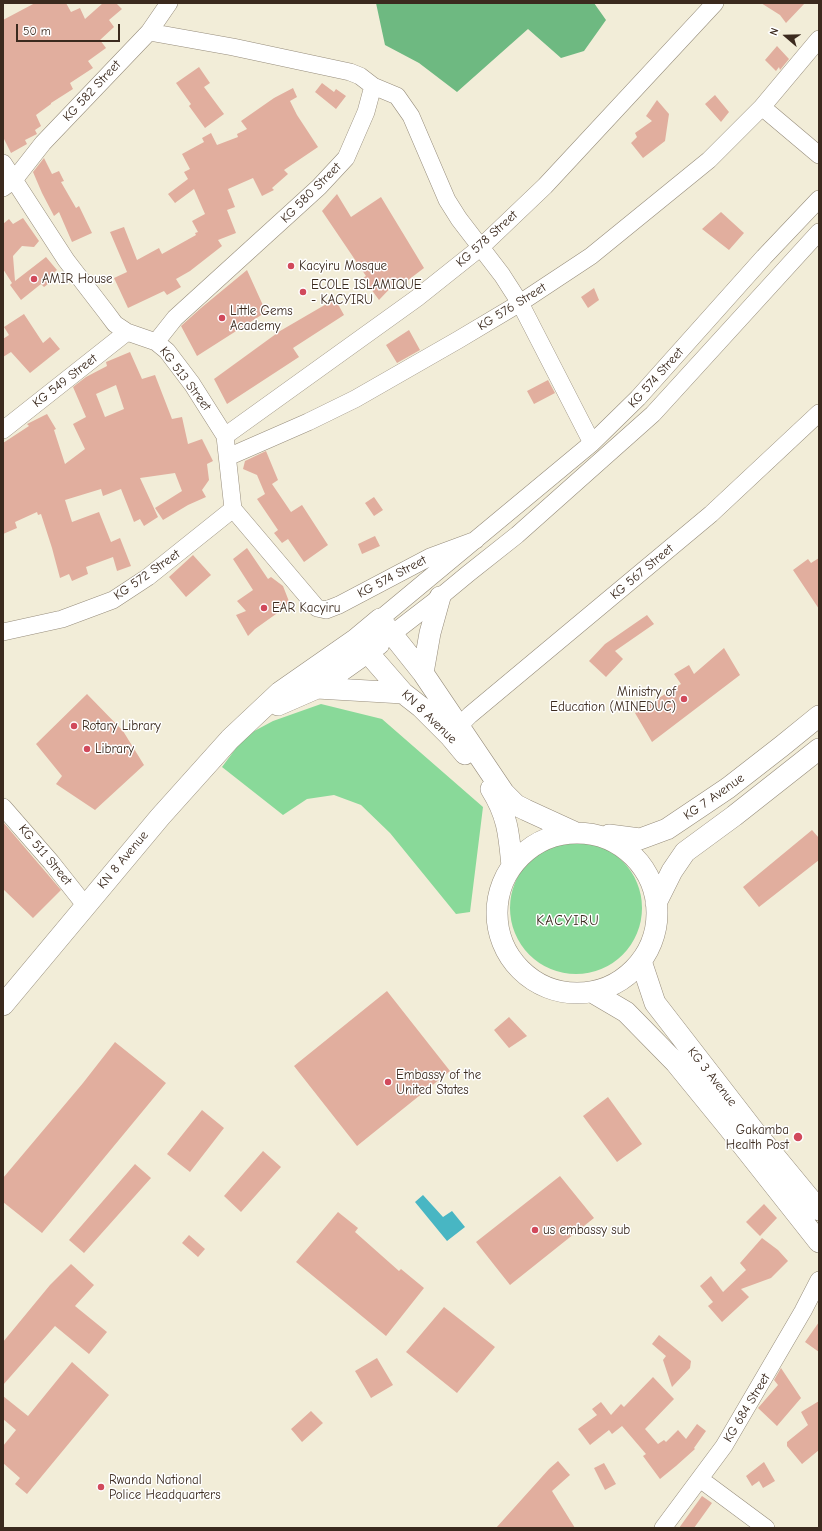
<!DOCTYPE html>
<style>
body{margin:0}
#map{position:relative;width:822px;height:1531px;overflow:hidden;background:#f2edd8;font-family:"Comic Neue",sans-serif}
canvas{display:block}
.frame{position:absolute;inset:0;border:4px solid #3b2a1e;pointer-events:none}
.north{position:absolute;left:766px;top:16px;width:40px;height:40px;-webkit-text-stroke:3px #fff;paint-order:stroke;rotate:290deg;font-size:11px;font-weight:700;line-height:16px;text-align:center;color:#3b2a1e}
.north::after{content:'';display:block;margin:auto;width:14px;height:18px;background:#3b2a1e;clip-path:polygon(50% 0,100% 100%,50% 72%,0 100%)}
.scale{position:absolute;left:16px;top:24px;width:104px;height:18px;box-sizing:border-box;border:2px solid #3b2a1e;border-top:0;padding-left:5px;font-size:12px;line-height:14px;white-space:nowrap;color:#3b2a1e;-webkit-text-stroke:3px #fff;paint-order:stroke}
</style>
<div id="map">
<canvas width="822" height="1531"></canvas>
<div class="frame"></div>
<div class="north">N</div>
<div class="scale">50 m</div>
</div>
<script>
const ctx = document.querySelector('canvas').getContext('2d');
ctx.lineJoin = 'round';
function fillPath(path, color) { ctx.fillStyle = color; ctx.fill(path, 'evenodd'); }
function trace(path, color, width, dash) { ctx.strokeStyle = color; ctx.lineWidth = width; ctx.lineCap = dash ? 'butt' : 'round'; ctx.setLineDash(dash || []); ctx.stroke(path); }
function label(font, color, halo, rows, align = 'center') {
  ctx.font = font + ' "Comic Neue",sans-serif'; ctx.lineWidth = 3; ctx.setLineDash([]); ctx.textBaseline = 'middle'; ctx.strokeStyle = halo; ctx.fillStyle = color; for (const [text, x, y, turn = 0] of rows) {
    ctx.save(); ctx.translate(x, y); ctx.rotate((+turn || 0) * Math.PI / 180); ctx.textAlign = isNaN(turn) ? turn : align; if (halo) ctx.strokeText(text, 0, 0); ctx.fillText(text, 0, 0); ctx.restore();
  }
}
fillPath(new Path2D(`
 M321 704 382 719 483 807 470 912 456 914 390 833 361 805 334 795 307 799 283 815 222 767 245 736 273 721Z
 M510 908a66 66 0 1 1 132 0a66 66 0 1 1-132 0Z`), '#89d999');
fillPath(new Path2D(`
 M376 3H594L606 20 584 51 561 58 528 29 457 92 419 63 385 45Z`), '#6eb981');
fillPath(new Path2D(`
 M423 1195 443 1217 452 1211 465 1227 447 1241 415 1202Z`), '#48b6c3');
fillPath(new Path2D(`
 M35 3H66L71 12 80 8 85 19 103 3H116L122 9 109 20 114 27 100 40 106 48 88 61 93 68 70 83 73 89 51 103V104L36 115 41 126 35 130 37 134 25 140 27 144 11 153 3 137V20Z
 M761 3H805L786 23 780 15Z
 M777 46 789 59 780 70 779 67 776 71 765 60Z
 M199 67 210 83 204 87 224 114 205 128 189 106 191 104 176 83Z
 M322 83 334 92 336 89 346 96 336 109 315 92Z
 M293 88 297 97 290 101 297 115 318 147 284 170 288 174 272 188 274 190 262 196 253 178 228 189 235 207 227 210 236 233 218 240 222 246 190 271 176 279 181 287 167 295 164 291 128 308 114 278 127 272 110 232 124 227 137 260 159 248 162 254 196 235 195 233 198 232 192 221 205 214 194 189 175 203 168 194 188 179 184 172 190 169 182 154 204 142 202 138 211 133 217 145 238 137 237 134 247 129 241 121 274 98Z
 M715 95 729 112 721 122 705 104Z
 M657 100 669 114 665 141 643 158 631 143 637 137 635 133 652 121 646 116Z
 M44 158 52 174 59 171 64 181 61 182 76 208 79 206 92 233 72 242 59 212 54 216 42 193 33 172Z
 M337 194 351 217 381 197 424 268 403 284 399 279 379 300 363 278 366 276 322 211Z
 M721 212 744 233 729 250 702 229Z
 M23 218 39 241 34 247 22 246 13 256 15 281 46 257 57 270 49 277 52 281 44 287 41 284 21 300 10 285 12 283 3 269V224L9 219 13 224Z
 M247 270 266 312 197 356 181 326 201 308Z
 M594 288 599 300 588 308 581 297Z
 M335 299 344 315 293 348 299 357 227 404 214 379 280 331Z
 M24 314 43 343 50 337 60 349 30 373 11 352 3 357V339L9 335 4 327Z
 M409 330 420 350 397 363 386 345Z
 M130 352 142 379 155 375 172 419 182 417 188 444 202 439 213 461 207 464 209 480 202 490 206 497 188 505 163 520 155 508 182 491 175 473 140 478 158 517 144 526 140 519 134 522 121 489 103 496 101 489 65 500 72 522 99 512 111 542 120 538 131 566 117 571 113 557 86 567 88 574 72 581 69 574 60 578 52 548 41 514 38 515 37 512 15 522 17 528 3 534V443L29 426 27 424 47 414 56 429 54 430 65 464 85 449 73 424 86 417 73 387 86 377 107 366 106 362ZM116 385 124 409 105 417 96 394Z
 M548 380 555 393 534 404 527 391Z
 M266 451 278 480 272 484 291 512 302 505 328 545 304 562 288 539 282 543 274 533 278 530 257 499 265 494 257 475 243 469 245 461Z
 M374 497 383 510 374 516 365 503Z
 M375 536 380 546 362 554 358 544Z
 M247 548 268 579 271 577 283 586 290 604 255 629 248 636 236 615 246 611 237 601 253 590 233 559Z
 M193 555 211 575 186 597 169 577Z
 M819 558V609L793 570 808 559 811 563Z
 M647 615 654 624 615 651 623 659 606 677 589 661 605 644Z
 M724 648 740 675 652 742 635 713 681 684 674 674 689 665 694 674Z
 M87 694 123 731 144 765 95 810 56 784 62 776 36 744Z
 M3 822 61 890 33 918 3 889Z
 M812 830 819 838V860L759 907 743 887Z
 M387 991 450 1071 357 1146 294 1066Z
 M509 1017 527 1036 509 1048 494 1030Z
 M115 1042 166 1083 42 1233 3 1202V1178L83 1083Z
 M608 1097 642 1144 617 1162 583 1116Z
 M202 1110 224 1128 190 1172 167 1154Z
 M263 1151 281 1167 241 1212 224 1196Z
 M135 1164 151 1178 84 1253 69 1240Z
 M560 1176 594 1218 510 1285 476 1242Z
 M764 1204 777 1218 760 1236 746 1222Z
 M338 1212 358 1228 355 1232 399 1271 401 1269 424 1288 386 1336 296 1262Z
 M189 1235 205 1249 198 1257 182 1243Z
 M762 1238 778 1250 788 1261 771 1278 741 1289 749 1297 722 1322 708 1306 713 1302 700 1286 711 1276 723 1292 746 1270 740 1263Z
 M71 1264 94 1285 75 1306 107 1332 89 1354 55 1326 3 1385V1342L50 1285Z
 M444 1307 495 1347 457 1393 406 1352Z
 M819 1322V1352L805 1342Z
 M659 1335 691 1361 690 1368 672 1387 663 1360 666 1356 652 1344Z
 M377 1358 393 1385 371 1398 355 1371Z
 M72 1362 109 1395 27 1494 15 1484 20 1478 3 1463V1446L16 1430 3 1419V1396L28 1416Z
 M781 1368 801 1398 777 1426 758 1408 778 1385 774 1380Z
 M653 1377 674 1399 645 1429 658 1444 664 1440 666 1442 678 1430 686 1439 697 1424 706 1431 694 1448 695 1449 676 1466 660 1479 643 1456 646 1454 622 1426 612 1434 609 1430 590 1445 578 1429 597 1415 592 1409 601 1402 611 1415 621 1404 624 1407Z
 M819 1401V1450L802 1464 787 1446V1442L808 1425 801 1412Z
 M311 1411 323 1423 302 1442 291 1429Z
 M558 1461 570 1475 552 1491 575 1528H496L549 1469Z
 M764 1462 775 1481 763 1488 759 1481 752 1486 746 1476Z
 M604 1463 616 1484 605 1490 594 1468Z
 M702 1496 712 1503 694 1528H679Z`), '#e1ae9e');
const minor = new Path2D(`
 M149 32 233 47 350 72 360 76 373 86 366 112 346 158 319 187 175 318 156 342
 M373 86 397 96 411 116 447 200 459 219 502 275 520 303 592 443
 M762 107 819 39
 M3 163 66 260 106 312 115 324 127 332 156 342 167 351 192 384 225 436 233 509 317 608 326 610 339 605 430 557 476 540
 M3 188 14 180 43 143 149 32 169 3
 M3 430 127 332
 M225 436 417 298 481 247 545 186 715 3
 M228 457 308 422 355 399 458 340 520 303 591 256 709 160 762 107 819 155
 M380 619 592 443 638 398 764 257 819 199
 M3 632 62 619 113 600 148 577 233 509
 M392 634 440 597 469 573 517 535 653 414 819 232
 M450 735 470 715 711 514 819 413
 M3 807 51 862 85 905
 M700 1479 766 1528
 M663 1528 724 1446 803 1311 819 1280`);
const major = new Path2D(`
 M356 639 403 693 421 707 450 736 465 754
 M423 673 430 633 440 597
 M317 688 403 693
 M278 705 317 688 379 644
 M491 789C508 816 509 835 512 866
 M497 913a80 80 0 1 1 160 0a80 80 0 1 1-160 0Z
 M609 835 640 839 667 829 728 788 782 746 819 716
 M656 903 672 871 685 852 734 816 819 749
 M641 961 655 1003 754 1131 819 1210
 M592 992 626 1012 676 1063 729 1128 819 1242
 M3 1005 160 817 230 739 280 692 356 639 380 619 423 673 504 793 516 805 526 810 574 832`);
trace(minor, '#968c7b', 18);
trace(major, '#968c7b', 22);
trace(minor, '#fff', 17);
trace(major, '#fff', 21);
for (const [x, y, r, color] of [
 [291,266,4,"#d1495b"],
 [34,279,4,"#d1495b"],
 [303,292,4,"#d1495b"],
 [222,318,4,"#d1495b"],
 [264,608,4,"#d1495b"],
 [684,699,4,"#d1495b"],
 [74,726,4,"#d1495b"],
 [87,749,4,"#d1495b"],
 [388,1082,4,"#d1495b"],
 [798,1137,5,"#d1495b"],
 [535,1230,4,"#d1495b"],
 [101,1487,4,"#d1495b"]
]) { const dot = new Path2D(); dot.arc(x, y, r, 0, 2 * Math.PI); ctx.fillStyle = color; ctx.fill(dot); trace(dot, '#fff', 1.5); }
label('13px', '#3b2a1e', '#fff', [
 ["KG 582 Street",92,91,-47],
 ["KG 580 Street",311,193,-45],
 ["KG 578 Street",487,239,-42],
 ["KG 576 Street",512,307,-32],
 ["KG 574 Street",656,378,-48],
 ["KG 513 Street",185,379,53],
 ["KG 549 Street",65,381,-38],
 ["KG 567 Street",642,572,-40],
 ["KG 572 Street",147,575,-35],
 ["KG 574 Street",392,577,-28],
 ["KN 8 Avenue",429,717,44],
 ["KG 7 Avenue",714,797,-35],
 ["KG 511 Street",45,855,50],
 ["KN 8 Avenue",123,860,-50],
 ["KG 3 Avenue",712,1077,52],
 ["KG 684 Street",747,1408,-59]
]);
label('13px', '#3b2a1e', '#fff', [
 ["Kacyiru Mosque",299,266],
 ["AMIR House",42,279],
 ["ECOLE ISLAMIQUE",311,285],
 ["- KACYIRU",311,300],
 ["Little Gems",230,311],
 ["Academy",230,326],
 ["EAR Kacyiru",272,608],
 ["Ministry of",676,692,"right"],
 ["Education (MINEDUC)",676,707,"right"],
 ["Rotary Library",82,726],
 ["Library",95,749],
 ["Embassy of the",396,1075],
 ["United States",396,1090],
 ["Gakamba",789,1130,"right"],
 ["Health Post",789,1145,"right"],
 ["us embassy sub",543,1230],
 ["Rwanda National",109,1480],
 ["Police Headquarters",109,1495]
], 'left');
ctx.letterSpacing = '1px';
label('14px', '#3b2a1e', '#fff', [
 ["KACYIRU",568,921]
]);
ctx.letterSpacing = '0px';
</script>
